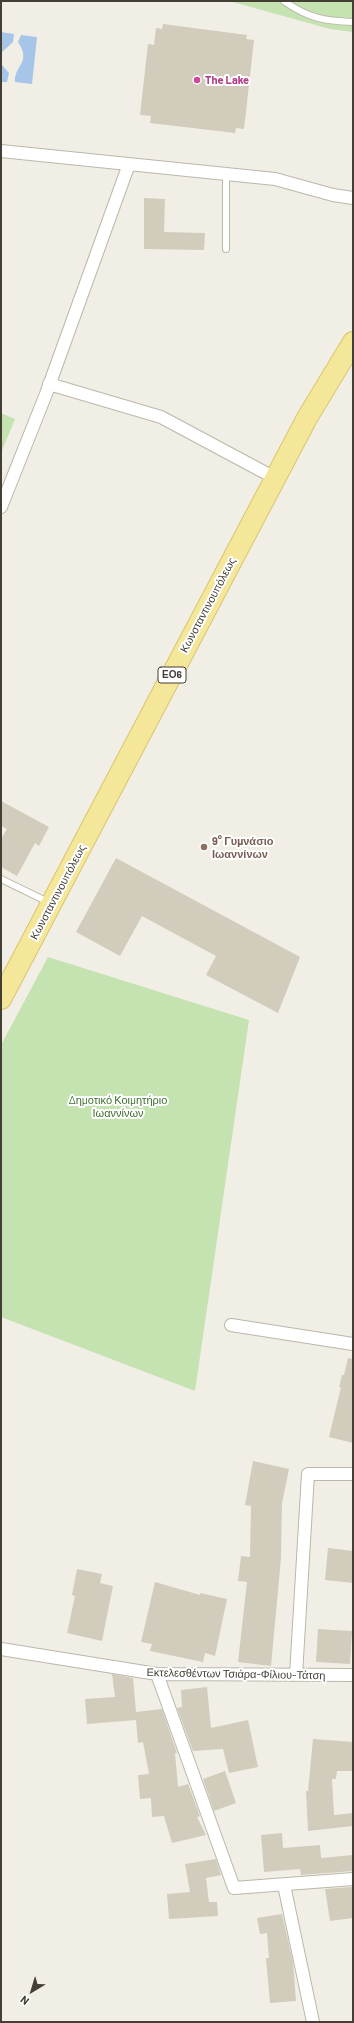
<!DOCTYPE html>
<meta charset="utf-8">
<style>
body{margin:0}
#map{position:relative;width:354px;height:2023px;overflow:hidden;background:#f1efe5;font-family:Barlow,sans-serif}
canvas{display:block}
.frame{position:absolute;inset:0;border:2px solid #433f35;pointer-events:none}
.north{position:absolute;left:12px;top:1971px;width:40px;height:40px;-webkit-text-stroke:3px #fff;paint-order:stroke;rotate:218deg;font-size:11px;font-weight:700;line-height:16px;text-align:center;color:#433f35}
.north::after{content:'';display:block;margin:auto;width:14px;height:18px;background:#433f35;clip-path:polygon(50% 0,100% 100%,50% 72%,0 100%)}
</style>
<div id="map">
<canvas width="354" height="2023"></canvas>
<div class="frame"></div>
<div class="north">N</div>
</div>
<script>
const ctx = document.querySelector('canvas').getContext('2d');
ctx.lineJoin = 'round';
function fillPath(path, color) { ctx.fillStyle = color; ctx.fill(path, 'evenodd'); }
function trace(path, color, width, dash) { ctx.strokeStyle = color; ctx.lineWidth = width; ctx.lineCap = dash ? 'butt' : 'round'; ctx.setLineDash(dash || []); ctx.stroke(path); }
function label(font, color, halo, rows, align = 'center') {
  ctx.font = font + ' Barlow,sans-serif'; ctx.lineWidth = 4; ctx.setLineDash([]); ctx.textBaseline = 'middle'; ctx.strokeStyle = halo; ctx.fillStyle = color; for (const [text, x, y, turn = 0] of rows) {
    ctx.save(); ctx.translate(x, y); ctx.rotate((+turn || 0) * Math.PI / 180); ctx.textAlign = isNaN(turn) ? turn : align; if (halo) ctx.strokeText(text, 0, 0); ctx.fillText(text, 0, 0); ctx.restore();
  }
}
fillPath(new Path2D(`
 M229 1H353V32L330 29Z
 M1 413 15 419 1 453Z
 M48 957 249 1020 195 1391 1 1317V1045Z`), '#c5e2b1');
fillPath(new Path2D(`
 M1 32 14 34 13 42 1 53Z
 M21 35 37 37 32 84 15 82C14 65 32 63 18 42Z
 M1 64 9 73 7 82H1Z`), '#a6c5e9');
fillPath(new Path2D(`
 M163 24 247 35 246 39 254 40 244 129 236 128 235 133 150 123 151 116 140 115 148 44 154 45 156 28 162 29Z
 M144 198 165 199 164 232 205 233 204 250 144 249Z
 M1 801 49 827 39 846 35 843 17 876 1 867V839L7 829 1 826Z
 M116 858 300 957 278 1013 206 975 216 956 142 916 120 956 76 932Z
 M348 1358 353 1359V1443L329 1437 341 1387H339L342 1375H344Z
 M253 1461 289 1469 282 1503 281 1558 271 1666 238 1662 247 1582 238 1581 241 1556 250 1557 251 1506 245 1505Z
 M328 1548 353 1551V1583L325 1580Z
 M77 1569 102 1574 100 1583 113 1586 102 1641 67 1633 75 1596 72 1595Z
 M155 1582 200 1595V1593L227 1599 215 1656 205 1653 203 1662 150 1651 152 1644 141 1642Z
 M318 1629 352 1631 350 1664 316 1662Z
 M112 1674 133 1678 136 1712 162 1709 177 1753H175L178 1787 188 1784 200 1816 197 1817 206 1835 172 1843 164 1816 152 1817 151 1798 140 1799 138 1775 149 1774 143 1742 138 1743 136 1720 87 1724 85 1699 115 1697Z
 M207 1687 211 1728 248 1720 258 1767 229 1773 223 1749 193 1751 177 1708 182 1707 181 1690Z
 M313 1739 353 1742V1771H337L336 1779H332L334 1815 353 1813V1826L308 1831 306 1791H308Z
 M225 1771 236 1803 214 1811 203 1779Z
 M282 1833 283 1848 320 1845 321 1858 353 1855V1871L301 1875 300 1869 264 1872 261 1835Z
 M216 1859 221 1875 206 1878 209 1902H217L218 1916 169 1919 167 1894 190 1892 185 1864Z
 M352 1887 353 1918 330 1921 325 1889Z
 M282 1914 293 1962 296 2001 270 2003 266 1958H269L267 1933 260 1934 257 1918Z`), '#d1ccbc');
const lane = new Path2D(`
 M284 1C308 18 324 21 353 22
 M226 174V249
 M1 879 48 902`);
const street = new Path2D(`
 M1 151 275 179 333 195 353 198
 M49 384 161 417 275 478
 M1 507 46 394 129 164
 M231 1325 353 1344
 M1 1649 157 1674 353 1675
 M157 1674 234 1888 353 1879
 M296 1675 308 1474H353
 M284 1885 313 2022`);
const primary = new Path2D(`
 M1 999 307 418 353 342`);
trace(lane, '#bbb7a9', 8);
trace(street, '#bbb7a9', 14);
trace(primary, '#d8c66c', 22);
trace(lane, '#fff', 6);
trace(street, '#fff', 12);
trace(primary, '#f5e79a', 20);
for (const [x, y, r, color] of [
 [197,80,4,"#d1479c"],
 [204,847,4,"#8d6e63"]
]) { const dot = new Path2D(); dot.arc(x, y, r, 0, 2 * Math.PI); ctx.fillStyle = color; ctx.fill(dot); trace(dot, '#fff', 1.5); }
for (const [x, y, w] of [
 [172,675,28]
]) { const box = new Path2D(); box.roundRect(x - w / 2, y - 8, w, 16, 3); ctx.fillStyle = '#fff'; ctx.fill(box); trace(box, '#433f35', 1); }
label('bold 10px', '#433f35', null, [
 ["ΕΟ6",172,675]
]);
label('bold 11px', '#b23c85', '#fff', [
 ["The Lake",205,80]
], 'left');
label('11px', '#433f35', '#fff', [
 ["Κωνσταντινουπόλεως",208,605,-62],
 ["Κωνσταντινουπόλεως",58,892,-62],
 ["Εκτελεσθέντων Τσιάρα-Φίλιου-Τάτση",236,1674,1]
]);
label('bold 11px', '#785e54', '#fff', [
 ["9° Γυμνάσιο",212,841],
 ["Ιωαννίνων",212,854]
], 'left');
label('11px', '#3e6f2e', '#fff', [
 ["Δημοτικό Κοιμητήριο",118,1100],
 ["Ιωαννίνων",118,1113]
]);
</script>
